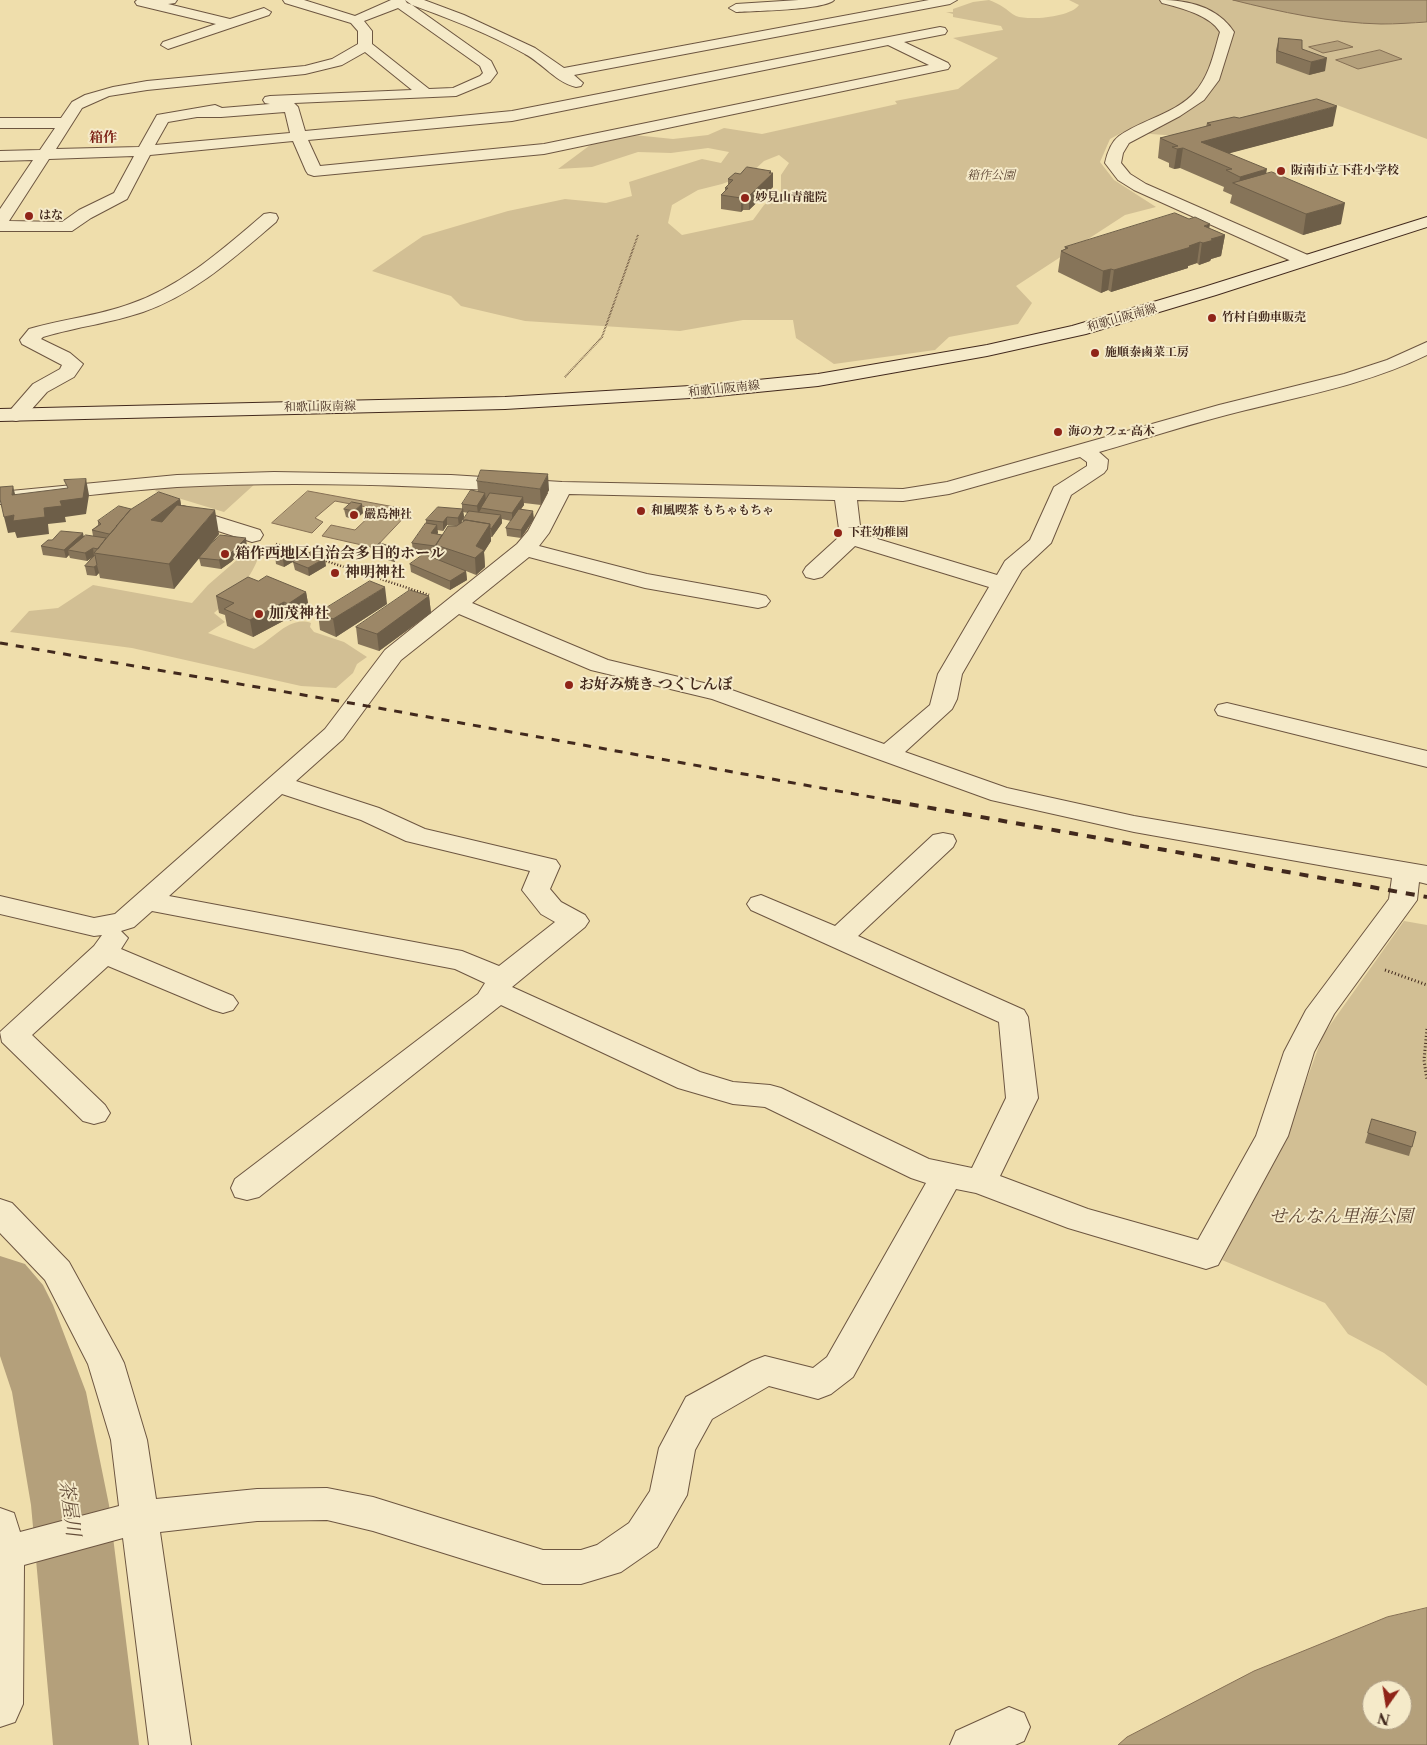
<!DOCTYPE html>
<meta charset="utf-8">
<style>
body{margin:0}
#map{position:relative;width:1427px;height:1745px;overflow:hidden;background:#efdeac;font-family:"Libre Caslon Text",serif}
canvas{display:block}
.north{position:absolute;left:1362px;top:1680px;width:50px;height:50px;box-sizing:border-box;background:#f5eac9;border:1px solid #ad9d84;border-radius:50%;rotate:193deg;font-size:14px;font-weight:700;line-height:20px;text-align:center;color:#42291d}
.north::after{content:'';display:block;margin:auto;width:18px;height:22px;background:#8f2418;clip-path:polygon(50% 0,100% 100%,50% 72%,0 100%)}
</style>
<div id="map">
<canvas width="1427" height="1745"></canvas>
<div class="north">N</div>
</div>
<script>
const ctx = document.querySelector('canvas').getContext('2d');
ctx.lineJoin = 'round';
function fillPath(path, color) { ctx.fillStyle = color; ctx.fill(path, 'evenodd'); }
function trace(path, color, width, dash) { ctx.strokeStyle = color; ctx.lineWidth = width; ctx.lineCap = dash ? 'butt' : 'round'; ctx.setLineDash(dash || []); ctx.stroke(path); }
function label(font, color, halo, rows, align = 'center') {
  ctx.font = font + ' "Libre Caslon Text","Noto Serif JP",serif'; ctx.lineWidth = 4; ctx.setLineDash([]); ctx.textBaseline = 'middle'; ctx.strokeStyle = halo; ctx.fillStyle = color; for (const [text, x, y, turn = 0] of rows) {
    ctx.save(); ctx.translate(x, y); ctx.rotate((+turn || 0) * Math.PI / 180); ctx.textAlign = isNaN(turn) ? turn : align; if (halo) ctx.strokeText(text, 0, 0); ctx.fillText(text, 0, 0); ctx.restore();
  }
}
fillPath(new Path2D(`
 M989 0C994 2 999 4 1003 7 1007 9 1011 14 1016 16 1029 21 1071 17 1079 5L1069 0H1239L1366 21 1390 24 1427 23V139L1337 105 1324 104 1179 136 1123 132 1110 139 1100 162 1114 180 1156 207 1125 215 1016 286 1032 303 1018 324 949 337 935 350 834 364 796 338 793 320H743L680 331 525 321 461 306 451 296 372 271 423 236 508 211 565 199 606 203 632 196 629 182 702 159 721 163 729 152 708 148 671 153 638 152 592 167 558 169 601 137 634 135 673 139 708 135 724 128 762 134 897 104 895 101 958 89 998 58 953 38 1003 30 1001 26 953 17V14L946 12H953V9L973 2ZM779 155 789 163 781 175V192L764 205 753 220 682 235 668 223 672 205 698 190 722 184 751 173 764 161Z
 M257 482 224 512 155 491 159 486Z
 M253 546 261 550C252 579 236 594 214 613L225 622 208 633 254 649C272 641 289 615 311 623L310 627 314 632 344 642 367 657 357 664 353 673 336 688 301 686 132 648 10 632 29 611 58 608 93 585 192 603 208 585Z
 M1404 921 1427 925V1386L1384 1353 1348 1334 1325 1303 1222 1260 1284 1142 1323 1035Z`), '#d2bf94');
const water = new Path2D(`
 M1233 0H1427V22C1412 23 1396 24 1381 24 1332 23 1280 12 1233 0Z
 M1338 41 1353 47 1323 53 1309 47Z
 M1380 50 1402 59 1358 69 1336 60Z
 M308 491 411 510 375 548 322 536 331 525 355 530 377 509 335 501 315 518 323 522 312 533 272 523Z
 M1427 1608V1745H1118L1127 1737 1254 1671 1387 1617ZM1372 1690H1402V1720H1372Z`);
fillPath(water, '#b4a07b');
trace(water, '#867055', 1);
fillPath(new Path2D(`
 M0 1256 25 1264 43 1285 53 1305 86 1392 109 1505 139 1745H53L31 1505 12 1392 0 1356Z`), '#b4a07b');
const street = new Path2D(`
 M137 0H177L175 3 168 4 230 19 264 8 271 12 269 15 168 49 161 45 163 42 216 24 137 5 135 2Z
 M283 0H304L355 16 391 0H405L491 61 497 73 490 82 456 96 294 103 298 107 305 131 512 111 940 27 945 28 947 31 945 34 904 42 948 63 950 66 948 69 943 70 544 154 314 176 308 174 306 171 293 141 150 155 127 199 91 218 72 231H0V209L33 160 0 161V151L40 150 55 128H0V118H61L72 102 85 95 113 87 147 81 305 66 332 59 358 44V31L351 23 285 3ZM398 8 480 66 483 73 480 76 453 88 429 89 372 44V31L364 21ZM888 45 929 65 544 144 320 166 308 140 512 121ZM365 52 412 90 270 96 265 97 263 100 265 103 270 104 222 108 215 105 157 115 139 147 56 149 82 108 109 96 147 90 305 74 342 65ZM285 112 290 133 155 145 168 122 197 117H221ZM134 156 114 193 79 210 62 222 9 221 49 159Z
 M405 0H424L464 15 535 48 564 68 929 0H957L950 4 574 75 583 83 581 86 576 87C557 83 542 63 525 54 488 33 447 18 407 3Z
 M799 0H834C825 10 752 11 736 12L729 8 736 4Z
 M1160 0C1188 0 1218 7 1234 32L1219 80 1204 100 1180 116 1129 143 1123 153 1121 163 1130 174 1146 184 1310 256 1313 260 1310 264 1304 265 1298 264 1134 190 1118 180 1105 163C1107 154 1111 142 1119 136 1141 120 1177 113 1195 92 1210 75 1214 52 1220 32 1210 15 1181 8 1162 3Z
 M270 213 276 214 278 218 276 222C235 257 195 294 143 312 111 323 76 327 43 337L41 339 70 353 83 364 74 377 47 392 23 419 16 421 9 419 6 415 33 384 60 369 62 365 22 344 20 340 29 329C63 319 98 316 130 304 182 286 223 249 264 214Z
 M1427 342V355C1370 383 1307 395 1246 410 1196 422 1148 438 1099 452L1108 460 1107 469 1104 473 1071 495 1051 543 1022 570 962 674 957 699 952 709 905 752 1007 788 1134 816 1427 866V884L1419 882 1417 900 1334 1014 1314 1052 1288 1136 1218 1265 1206 1269 1068 1228 976 1193 956 1189 853 1377 831 1394 818 1399 769 1386 712 1419 695 1450 687 1495 657 1547 621 1572 581 1584H543L373 1531 327 1520 257 1521 160 1532 191 1745H149L123 1538 24 1565 23 1704 15 1722 0 1727V1508L14 1513 20 1532 119 1506 111 1440 88 1364 45 1280 0 1233V1199L12 1203 69 1262 119 1353 124 1363 147 1440 156 1499 257 1489 327 1488 373 1497 543 1550H581L597 1545 629 1523 650 1491 659 1448 686 1397 752 1361 765 1356 813 1368 827 1357 926 1183 911 1178 765 1107 733 1104 678 1088 501 1005 259 1197 247 1200 235 1197 231 1188 235 1179 478 994 485 983 455 969 152 911 134 927 121 931 128 938 121 949 233 996 238 1003 233 1010 223 1013 213 1010 108 966 32 1035 105 1105 110 1113 105 1121 94 1124 83 1121 2 1042 0 1032 94 946 102 935 94 936 0 914V896L94 918 115 914 325 729 385 650 517 544 528 531 548 493C425 486 301 480 177 487 118 491 59 499 0 504V492L177 475 274 472 451 475 562 482 903 489 947 482 1219 405 1344 374 1387 360ZM1080 457 1087 462V466L1054 487 1030 540 1005 561 997 575 861 534 857 500 903 501 949 494ZM569 494 835 500 840 536 806 567 803 572 806 577 814 579 822 577 855 546 989 587 938 674 930 705 884 744 729 689 608 660 472 603 529 557 645 588 758 608 766 606 770 601 766 596 758 594 647 574 539 546 549 533ZM459 614 591 670 712 699 991 800 1134 832 1392 878 1389 899 1306 1010 1284 1052 1256 1136 1198 1240 1088 1209 1000 1176 1038 1098 1028 1017 1024 1010 858 936 953 847 956 841 953 835 943 833 933 835 835 926 761 895 751 898 747 904 751 910 999 1022 1006 1098 972 1168 929 1159 781 1088 770 1085 733 1082 700 1072 512 987 585 927 589 921 585 915 561 902 550 889 560 866 556 860 425 829 379 808 296 781 343 739 401 660ZM282 794 361 820 406 841 530 871 522 890 541 914 555 922 499 966 462 951 169 896Z
 M183 506 260 530 263 535 260 540 252 542 175 517 172 512 175 507Z
 M1227 703 1427 751V767L1218 715 1215 710 1218 705Z
 M1009 1707 1024 1713 1030 1727 1024 1741 1015 1745H950L956 1731Z`);
const secondary = new Path2D(`
 M1427 217V227L1216 295 1086 334 987 356 818 386 707 397 505 409 0 421V409L505 397 707 385 818 374 987 345 1072 326 1204 287Z`);
trace(street, '#6d5641', 2);
trace(secondary, '#42291d', 2);
trace(new Path2D(`
 M565 377 602 337 638 235`), '#42291d', 2, [0.5, 1]);
trace(new Path2D(`
 M276 544 291 549
 M297 551 310 555
 M323 560 429 595`), '#42291d', 2.5, [1, 2]);
trace(new Path2D(`
 M1385 970 1427 985
 M1427 1029 1424 1060 1427 1080`), '#42291d', 3, [1, 2.5]);
fillPath(street, '#f5eac9');
fillPath(secondary, '#f5eac9');
trace(new Path2D(`
 M0 643 356 704 899 802`), '#42291d', 3, [8, 8]);
trace(new Path2D(`
 M892 801 1427 897`), '#42291d', 4, [9, 9]);
fillPath(new Path2D(`
 M1279 38 1302 49 1325 71 1309 75 1276 63V50Z
 M1239 118 1333 126 1229 153 1266 174 1341 224 1303 235 1230 203 1232 195 1223 191 1224 187 1180 168 1174 169 1169 167V163L1158 158 1160 138 1206 127 1207 123Z
 M771 171V173H773V187L749 210H743L741 212 721 209V195L725 192V188L728 185V179L740 174Z
 M1209 228 1225 235 1221 256 1211 259 1210 261 1199 265 1197 263 1188 266V268L1111 292 1108 290 1101 293 1058 272 1061 251 1065 249V247Z
 M477 481 549 490 541 505 524 503V505L521 509 534 519 521 538 507 536 506 528 511 521 502 519V523L492 537H491V541L484 552 485 567 476 575 466 571 467 580 450 590 411 572 410 564 438 560 437 554 436 555 413 552 412 543 426 524V520L462 509V504L478 492ZM463 512 468 513 463 520V522L461 523 464 517ZM447 525 456 526 442 535 437 534 438 533 437 530 443 531Z
 M180 499 181 505 219 534 200 557 247 547 231 562 221 569 201 566 199 558 174 589 100 578 99 573 96 576 87 575 85 566 93 557 87 561 70 558 69 555 66 558 43 555 41 546 52 540 84 536H93L92 530 98 525V521L131 509Z
 M344 509 363 513 355 520 346 517Z
 M374 548 399 549 400 557 394 562 375 556Z
 M300 549 301 557 284 567 276 564 275 555Z
 M293 562 326 566 309 576 295 570Z
 M258 581 306 592 309 609 290 621 287 619 253 637 227 626 225 615 219 613 216 596Z
 M429 596 431 613 379 651 358 644 356 627Z
 M387 604 336 637 320 630 318 613Z
 M1372 1119 1416 1132 1409 1156 1365 1143Z`), '#867459');
fillPath(new Path2D(`
 M1327 58 1325 71 1309 75 1311 62Z
 M1337 106 1333 126 1208 159 1201 142Z
 M1183 148 1180 168 1174 169 1177 149Z
 M1267 169 1263 190 1239 185 1240 177Z
 M771 171 770 176 773 173V187L749 210V196Z
 M744 196 743 210 741 212V198Z
 M1345 203 1341 224 1303 235 1306 214Z
 M1210 224 1207 242 1211 239 1225 235 1221 256 1211 259 1210 261 1199 265 1204 226Z
 M1200 242 1197 263 1188 266V268L1111 292 1114 270Z
 M1111 269 1108 290 1101 293 1103 271Z
 M548 474 549 490 541 505 540 489Z
 M86 479 89 495 86 514 65 517 66 522 48 524 49 534 17 538 15 532 8 533 4 517 44 508 60 501Z
 M13 486 17 502 12 495Z
 M485 493 486 501 481 508V509L478 514 477 506Z
 M523 497 524 505 512 521V513Z
 M180 499 184 523 156 544 151 520Z
 M362 504 363 513 355 520 354 511Z
 M463 509 464 517 459 527 458 518Z
 M215 510 219 534 174 589 169 564Z
 M533 511 534 519 521 538V530Z
 M501 515 502 523 492 537 491 529Z
 M447 517V525L443 531V522Z
 M490 524 491 541 484 552 485 567 476 575 475 558 476 546Z
 M437 525 438 533 431 542V533Z
 M83 533 85 542 68 550 69 555 66 558 64 550Z
 M246 538 247 547 231 562 221 569 219 560Z
 M436 545 437 554 436 555 435 546Z
 M93 548 94 556 87 561 85 553Z
 M300 549 301 557 284 567 283 559Z
 M399 549 400 557 394 562 393 554Z
 M325 558 326 566 309 576 308 568Z
 M97 565 99 573 96 576 94 567Z
 M466 571 467 580 450 590V581Z
 M385 587 387 604 336 637 333 619Z
 M306 592 309 609 290 621 288 604Z
 M429 596 431 613 379 651 377 634Z
 M284 602 287 619 253 637 250 620Z`), '#6d5e48');
const building = new Path2D(`
 M1279 38 1302 40V49L1327 58 1311 62 1278 51Z
 M1317 99 1337 106 1201 142 1267 169 1240 177 1226 170 1232 169 1183 148 1177 149 1172 147 1178 146 1160 138 1211 125 1207 123 1234 117 1239 118Z
 M747 167 771 171 769 173H773L749 196H744L741 198 721 195 728 188H725L733 180 728 179 735 173 740 174Z
 M1272 172 1345 203 1306 214 1233 183Z
 M1175 213 1189 219 1195 217 1210 224 1204 226 1225 235 1211 239 1214 240 1203 243 1200 242 1189 246 1191 247 1114 270 1111 269 1103 271 1061 251 1068 248 1065 247Z
 M481 470 548 474 540 489 477 481Z
 M86 479 83 498 60 501 62 506 44 508 45 517 13 521 14 515 4 517 0 499V487L13 486 12 495 68 488 64 480Z
 M471 490 485 493 477 506 462 504Z
 M159 492 180 499 151 520 162 522 177 505 215 510 169 564 94 553 130 510Z
 M490 493 523 497 512 513 481 508Z
 M352 502 362 504 354 511 344 509Z
 M119 506 131 509 118 524 116 526H117L110 534H109L92 530 101 524 98 521Z
 M438 507 463 509 458 518 447 517 443 522 426 520Z
 M519 509 533 511 521 530 506 528Z
 M469 511 501 515 491 529 490 528V524L466 520H463Z
 M466 520 490 524 476 546 484 550 475 558 436 545 448 526H456Z
 M426 523 437 525 431 533 442 535 435 546 412 543Z
 M61 531 83 533 64 550 41 546 48 540H52Z
 M86 535 106 538 98 549 93 548 85 553 68 550Z
 M220 535 246 538 230 554 219 560 199 558Z
 M380 543 399 549 393 554 374 548Z
 M292 546 300 549 283 559 275 555Z
 M311 552 325 558 308 568 293 562Z
 M424 554 466 571 450 581 410 564Z
 M95 555 97 565 94 567 85 566Z
 M267 576 306 592 288 604 284 602 250 620 224 609 234 603 216 596 248 577 258 581Z
 M370 581 385 587 333 619 318 613Z
 M410 590 429 596 377 634 356 627Z
 M1372 1119 1416 1132 1412 1147 1368 1133Z`);
fillPath(building, '#9c8767');
trace(building, '#6d5e48', 1);
for (const [x, y, r, color] of [
 [1281,171,5,"#8f2418"],
 [745,198,5,"#8f2418"],
 [29,216,5,"#8f2418"],
 [1212,318,5,"#8f2418"],
 [1095,353,5,"#8f2418"],
 [1058,432,5,"#8f2418"],
 [641,511,5,"#8f2418"],
 [354,515,5,"#8f2418"],
 [838,533,5,"#8f2418"],
 [225,554,5,"#8f2418"],
 [335,573,5,"#8f2418"],
 [259,614,5,"#8f2418"],
 [569,685,5,"#8f2418"]
]) { const dot = new Path2D(); dot.arc(x, y, r, 0, 2 * Math.PI); ctx.fillStyle = color; ctx.fill(dot); trace(dot, '#f5eac9', 2); }
label('bold 12px', '#42291d', '#f5eac9', [
 ["阪南市立下荘小学校",1291,171],
 ["妙見山青龍院",755,198],
 ["はな",39,216],
 ["竹村自動車販売",1222,318],
 ["施順泰鹵菜工房",1105,353],
 ["海のカフェ 高木",1068,432],
 ["和風喫茶 もちゃもちゃ",651,511],
 ["嚴島神社",364,515],
 ["下荘幼稚園",848,533]
], 'left');
label('italic 12px', '#5f4735', '#f5eac9', [
 ["箱作公園",991,176]
]);
label('12px', '#42291d', '#f5eac9', [
 ["和歌山阪南線",1122,318,-16],
 ["和歌山阪南線",724,389,-6],
 ["和歌山阪南線",320,407,-1]
]);
label('bold 14px', '#7a1f14', '#f5eac9', [
 ["箱作",103,138]
]);
label('bold 15px', '#42291d', '#f5eac9', [
 ["箱作西地区自治会多目的ホール",235,554],
 ["神明神社",345,573],
 ["加茂神社",269,614],
 ["お好み焼き つくしんぼ",579,685]
], 'left');
label('italic 18px', '#5f4735', '#f5eac9', [
 ["せんなん里海公園",1341,1217]
]);
label('italic 19px', '#644d39', '#f5eac9', [
 ["茶屋川",69,1508,82]
]);
</script>
